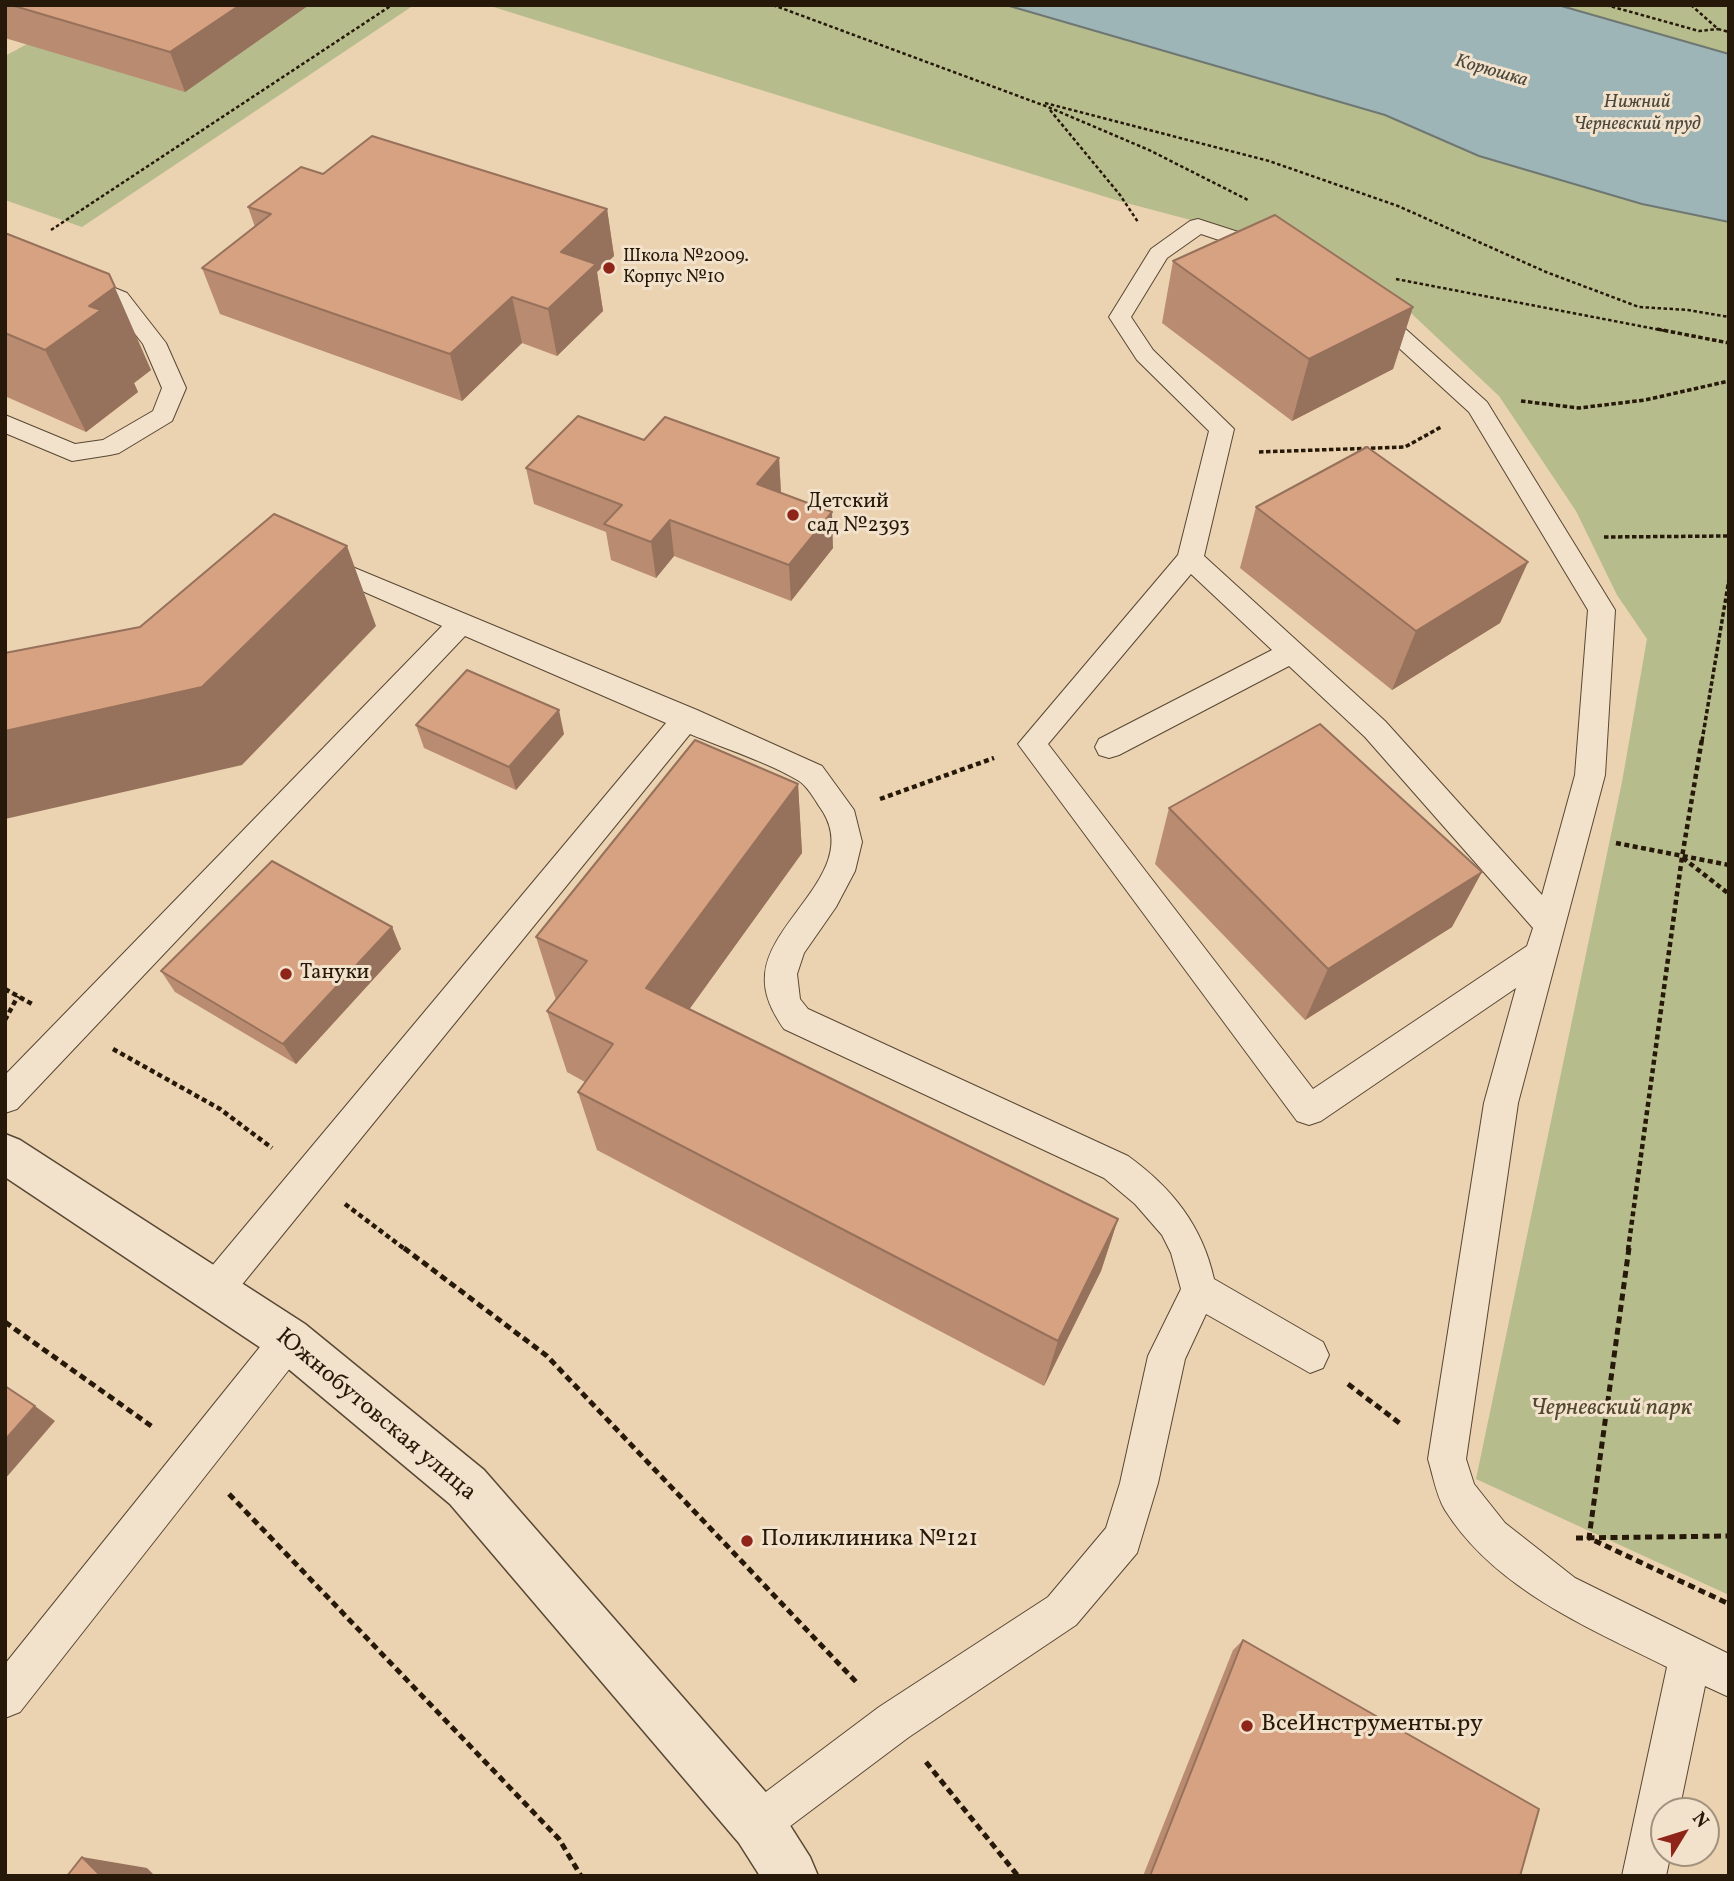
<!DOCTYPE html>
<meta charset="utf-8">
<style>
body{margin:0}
#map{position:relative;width:1734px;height:1881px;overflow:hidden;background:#ebd2b0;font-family:Vollkorn,serif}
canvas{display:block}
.frame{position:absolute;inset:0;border:7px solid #271909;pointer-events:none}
.north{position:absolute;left:1650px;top:1797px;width:70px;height:70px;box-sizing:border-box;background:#f2e2cc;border:2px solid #a1927e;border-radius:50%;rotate:52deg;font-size:19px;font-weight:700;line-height:28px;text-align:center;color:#271909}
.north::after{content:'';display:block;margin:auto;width:24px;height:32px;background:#8f2418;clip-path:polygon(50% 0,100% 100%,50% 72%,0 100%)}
</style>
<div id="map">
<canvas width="1734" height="1881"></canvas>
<div class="frame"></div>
<div class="north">N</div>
</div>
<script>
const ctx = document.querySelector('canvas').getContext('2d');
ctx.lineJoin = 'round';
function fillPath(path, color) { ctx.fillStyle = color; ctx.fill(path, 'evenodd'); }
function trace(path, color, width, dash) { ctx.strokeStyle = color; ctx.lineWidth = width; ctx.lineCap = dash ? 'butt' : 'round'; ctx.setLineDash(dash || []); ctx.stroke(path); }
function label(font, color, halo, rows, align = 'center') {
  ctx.font = font + ' Vollkorn,serif'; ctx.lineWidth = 6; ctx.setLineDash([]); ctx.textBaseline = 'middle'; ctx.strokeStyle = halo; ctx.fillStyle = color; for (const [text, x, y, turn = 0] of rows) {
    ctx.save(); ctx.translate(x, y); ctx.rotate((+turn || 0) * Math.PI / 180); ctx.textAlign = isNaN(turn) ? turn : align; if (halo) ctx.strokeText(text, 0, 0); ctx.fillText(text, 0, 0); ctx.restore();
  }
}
fillPath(new Path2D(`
 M99 5H414L82 227 5 200V56Z
 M487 5H1729V1595L1476 1479 1622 782 1647 639 1617 595 1576 511 1499 396 1412 314 1327 256 1119 201Z`), '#b6bc8c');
const water = new Path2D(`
 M1006 5H1558L1729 54V222L1642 204 1479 156 1385 115Z`);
fillPath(water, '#9eb5b7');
trace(water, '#6e7771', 2);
const service = new Path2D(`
 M1198 219 1319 258 1381 307 1487 402 1615 610 1605 775 1518 1103 1466 1459 1474 1484 1505 1523 1575 1578 1729 1654V1697L1705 1686 1679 1811H1664V1853H1671L1666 1876H1622L1667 1667C1587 1627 1495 1589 1445 1510 1436 1495 1433 1475 1428 1459L1484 1103 1516 988 1321 1121 1309 1125 1297 1121 1018 744 1178 555 1209 431 1137 360 1109 317 1151 249 1190 221ZM1201 234 1303 268 1365 317 1469 412 1588 610 1575 775 1542 895 1385 721 1204 556 1234 429 1153 350 1131 317 1167 258ZM1191 574 1272 650 1099 739 1095 747 1099 755 1109 758 1119 755 1289 666 1365 737 1533 928 1527 946 1313 1089 1048 744Z
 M5 243 127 293 166 343 186 388 172 421 119 453 110 455 72 461 5 433V415L75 444 103 440 153 411 162 388 143 344 111 303 5 258Z
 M321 554 697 710 822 766 854 810 862 842 855 871 836 907 804 953 797 974 800 999 808 1009 1128 1156C1172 1188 1202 1225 1214 1279L1323 1342 1329 1355 1323 1368 1310 1373 1206 1314 1185 1359 1158 1483 1137 1553 1076 1625 909 1737 773 1839 758 1846 743 1839 736 1824 743 1809 879 1707 1048 1597 1106 1528 1120 1483 1148 1356 1181 1289 1171 1253 1162 1235 1135 1204 1104 1178 784 1029C773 1013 763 995 765 974 770 917 865 868 819 806 814 798 807 786 799 781 770 763 723 748 690 734L227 1303 214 1308 201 1303 196 1291 201 1279 666 723 465 636 17 1109 5 1113V1075L442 626 312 569 308 563 312 557Z
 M289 1322 302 1327 307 1340 302 1353 20 1712 5 1718V1664L276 1327Z`);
const tertiary = new Path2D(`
 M5 1134 20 1140 305 1324 484 1470 777 1805 810 1857 818 1876H760L739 1843 450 1504 273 1356 5 1177Z`);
trace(service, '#584733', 2);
trace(tertiary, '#584733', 3);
trace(new Path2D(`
 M773 5 1048 107 1149 150 1248 200
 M1606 5 1699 31 1718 29
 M1691 5 1718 29 1729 32
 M1045 103 1269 161 1398 206 1546 272 1639 307 1688 310 1729 317
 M1050 110 1120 195 1138 222
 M51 230 392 5
 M1396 279 1666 331`), '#271909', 2.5, [3.5, 2.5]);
trace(new Path2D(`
 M1657 329 1729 343
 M1521 401 1579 408 1645 400 1729 381
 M1259 452 1405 447 1441 427
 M1604 537 1729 536
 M1702 741 1729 579`), '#271909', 3.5, [4.5, 2.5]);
trace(new Path2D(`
 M880 799 994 758
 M1616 843 1729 865
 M1683 858 1729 894
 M5 989 32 1004
 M5 1020 18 996
 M113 1049 220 1109 272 1148
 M345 1204 406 1250
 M1628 1250 1682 857 1702 739`), '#271909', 4.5, [5, 3.5]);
trace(new Path2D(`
 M404 1248 547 1356 859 1685
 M1629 1248 1589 1538 1729 1604
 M5 1322 154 1428
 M1348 1384 1402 1425
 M229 1494 559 1839 581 1876
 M1576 1538 1729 1536
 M926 1762 1018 1876`), '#271909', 5, [7, 4.5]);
fillPath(service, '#f2e2cc');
fillPath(tertiary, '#f2e2cc');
fillPath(new Path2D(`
 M5 5H309L185 92 5 38Z
 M323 174 607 209 614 256 597 272 603 311 557 356 522 343 462 401 220 314 202 268 255 227 248 207Z
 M5 233 151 370 134 383 138 392 86 432 7 397 5 394Z
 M1173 261 1413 307 1393 369 1292 421 1162 323Z
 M644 440 779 458 781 493 833 548 791 601 674 556 656 578 611 560 606 532 534 504 526 468Z
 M1256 507 1528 562 1500 623 1392 690 1240 568Z
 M416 725 564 734 516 790 424 748Z
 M798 784 802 853 689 1009 1118 1219 1101 1271 1044 1386 597 1150 578 1092 585 1082 567 1072 547 1011 556 1000 536 937Z
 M1169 808 1452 927 1305 1020 1155 864Z
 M392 927 401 949 296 1064 175 992 161 971Z
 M1243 1640 1520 1876H1143L1233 1650Z`), '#b98b70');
fillPath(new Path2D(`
 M240 5H309L185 92 170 52Z
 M607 209 614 256 597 272 603 311 557 356 548 309 561 252Z
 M109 274 151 370 134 383 138 392 86 432 45 350 89 306Z
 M512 297 522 343 462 401 450 354Z
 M1413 307 1393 369 1292 421 1309 359Z
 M779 458 781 494 757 484Z
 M832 512 833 548 791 601 789 565Z
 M670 520 674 556 656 578 651 542Z
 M347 546 376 626 242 765 5 819V731Z
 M1528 562 1500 623 1392 690 1416 631Z
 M559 710 564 734 516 790 509 767Z
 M798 784 802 853 660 1050 646 988Z
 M1482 872 1452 927 1305 1020 1328 969Z
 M392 927 401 949 296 1064 283 1044Z
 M1118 1219 1101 1271 1044 1386 1058 1341Z
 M35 1406 55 1421 5 1479V1440Z
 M82 1857 147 1868 155 1876H101Z`), '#96715b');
const building = new Path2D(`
 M11 5H240L170 52Z
 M372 136 607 209 561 252 596 264 548 309 512 297 450 354 202 268 271 214 248 207 301 167 323 174Z
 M1275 215 1413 307 1309 359 1173 261Z
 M5 233 109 274 115 287 89 306 101 310 45 350 5 333Z
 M578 416 644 440 665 417 779 458 757 484 832 512 789 565 670 520 651 542 604 524 622 505 526 468Z
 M1367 447 1528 562 1416 631 1256 507Z
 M274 514 347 546 202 687 5 731V653L140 627Z
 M467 670 559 710 509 767 416 725Z
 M1320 724 1482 872 1328 969 1169 808Z
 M695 740 798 784 646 988 1118 1219 1058 1341 578 1092 613 1044 547 1011 587 961 536 937Z
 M272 861 392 927 283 1044 161 971Z
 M5 1386 35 1406 5 1440Z
 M1243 1640 1539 1809 1520 1876H1150Z
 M82 1857 101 1876H67Z`);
fillPath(building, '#d7a282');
trace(building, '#96715b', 2);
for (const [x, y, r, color] of [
 [609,268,7,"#8f2418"],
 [793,515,7,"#8f2418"],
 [286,974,7,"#8f2418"],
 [747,1541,7,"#8f2418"],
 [1247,1726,7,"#8f2418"]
]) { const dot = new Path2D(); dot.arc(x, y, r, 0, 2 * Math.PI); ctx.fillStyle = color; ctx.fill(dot); trace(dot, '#f2e2cc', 2.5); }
label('18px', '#271909', '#f2e2cc', [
 ["Школа №2009.",623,258],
 ["Корпус №10",623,279]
], 'left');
label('italic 19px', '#4b483d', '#f2e2cc', [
 ["Корюшка",1491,72,16],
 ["Нижний",1637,104],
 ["Черневский пруд",1637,126]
]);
label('21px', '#271909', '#f2e2cc', [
 ["Детский",807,503],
 ["сад №2393",807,527],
 ["Тануки",300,974]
], 'left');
label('italic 24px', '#524a30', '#f2e2cc', [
 ["Черневский парк",1611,1410]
]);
label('24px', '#271909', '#f2e2cc', [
 ["Южнобутовская улица",375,1416,40]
]);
label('24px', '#271909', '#f2e2cc', [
 ["Поликлиника №121",761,1541],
 ["ВсеИнструменты.ру",1261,1726]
], 'left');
</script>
